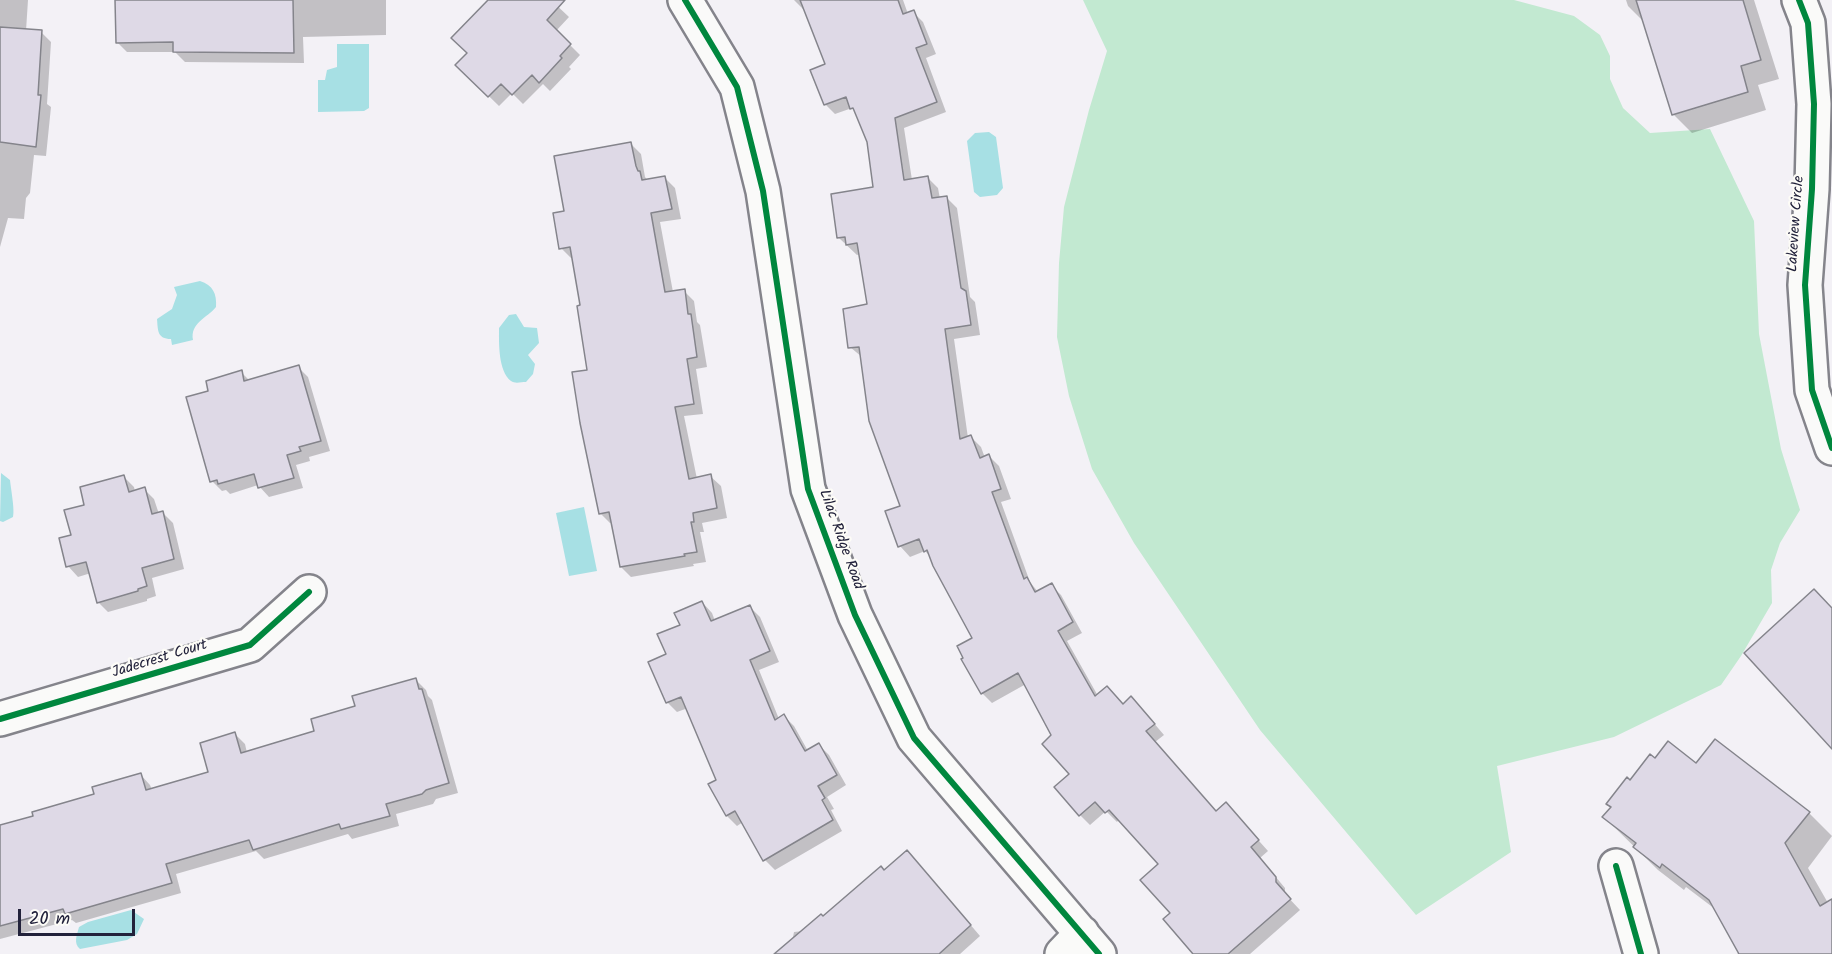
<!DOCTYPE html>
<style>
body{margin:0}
#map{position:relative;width:1832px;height:954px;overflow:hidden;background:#f3f1f6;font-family:Kalam,sans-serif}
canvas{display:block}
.scale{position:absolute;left:18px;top:909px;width:117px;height:27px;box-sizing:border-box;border:3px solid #22223b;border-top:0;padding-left:8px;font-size:18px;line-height:21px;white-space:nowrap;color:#22223b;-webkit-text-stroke:4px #fdfcf7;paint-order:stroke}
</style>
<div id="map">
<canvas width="1832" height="954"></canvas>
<div class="scale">20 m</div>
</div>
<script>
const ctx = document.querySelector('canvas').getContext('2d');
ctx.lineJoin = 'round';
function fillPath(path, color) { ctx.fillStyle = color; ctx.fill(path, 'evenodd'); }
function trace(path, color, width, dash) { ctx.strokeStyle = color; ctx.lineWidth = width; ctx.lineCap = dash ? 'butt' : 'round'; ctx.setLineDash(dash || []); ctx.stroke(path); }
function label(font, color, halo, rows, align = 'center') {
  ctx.font = font + ' Kalam,sans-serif'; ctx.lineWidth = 4.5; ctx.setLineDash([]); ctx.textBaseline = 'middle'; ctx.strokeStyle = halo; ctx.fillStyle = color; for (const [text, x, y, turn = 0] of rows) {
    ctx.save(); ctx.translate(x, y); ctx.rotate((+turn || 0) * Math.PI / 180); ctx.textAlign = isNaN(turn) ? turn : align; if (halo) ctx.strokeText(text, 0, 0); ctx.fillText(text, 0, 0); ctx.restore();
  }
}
fillPath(new Path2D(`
 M1083 0H1514L1574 16 1600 35 1610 56V79L1623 108 1650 133 1710 129 1754 221 1759 334 1781 449 1800 510 1780 543 1771 570 1772 603 1741 656 1721 685 1614 737 1497 766 1511 852 1416 915 1260 730 1134 543 1092 469 1069 396 1057 337 1059 263 1064 207 1089 110 1107 51Z`), '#c2e9d1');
fillPath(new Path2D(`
 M337 44H369V108L364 111 318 112V80H325L327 70 337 67Z
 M989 132 996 137 1003 188 997 195 980 197 974 192 967 141 975 133Z
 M200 281C213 285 217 294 216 307 207 318 190 323 193 340L172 345 171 339C157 339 158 330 157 319L172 309 177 295 174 287Z
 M516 314 524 327 537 328 539 343 528 355 535 364 533 374 526 382C521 382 515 384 511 381 498 371 499 343 499 328L509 315Z
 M1 473 10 480C11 490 15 510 13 517L3 522 0 521Z
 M584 507 597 571 569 576 556 513Z
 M131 910 144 919 137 934 127 940 80 949C73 943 77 935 79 927L88 922Z`), '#a7e0e4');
fillPath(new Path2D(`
 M0 0H28L26 31 41 32 51 42 47 104 51 107 46 156 34 155 30 193 26 198 24 219 8 218 0 247Z
 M117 0H386V35L303 37 304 63 185 62 175 52H127L117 42Z
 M490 0H551L569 17 556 31 580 55 569 67 571 69 550 91 543 84 523 104 512 93 499 106 457 65 469 53Z
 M794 0H903L908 14 913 12 923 22 936 54 926 58 946 112 904 128 912 180 928 178 938 188 940 199 947 198 957 208 970 297 975 302 980 335 954 339 968 438 971 437 981 447 985 458 989 456 999 466 1011 499 1001 502 1030 582 1038 592 1051 585 1061 595 1082 633 1067 641 1098 696 1123 705 1141 708 1164 735 1155 742 1216 812 1226 804 1268 851 1260 858 1285 888V894L1300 910 1250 954H1197L1172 914 1160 864 1119 819 1117 822 1106 811 1090 825 1080 815 1071 775 1026 684 992 703 982 693 974 638 932 558 925 551 910 557 900 546 887 512 901 506 862 357 850 347 868 305 860 254 857 255 839 238 875 189 868 141 857 114 852 108 835 114 825 104 827 65 805 11Z
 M1626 0H1754L1779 79 1758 85 1766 110 1692 133 1674 115 1645 23 1628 6Z
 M631 144 641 154 645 177 648 181 665 178 675 188 681 219 660 222 673 292 684 291 694 301 697 322 700 325 707 367 696 369 703 414 684 416 697 479 710 476 721 486 727 518 702 523 704 532H700L706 562 693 564 694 566 631 577 621 567 613 523H610L600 513 589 372 582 307 573 258H571L561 248 566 212Z
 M298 367 308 377 330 451 309 457 310 461 296 465 303 488 269 497 258 485 230 494 226 490 222 491 212 481 210 392 241 372 250 381Z
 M124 477 134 487 135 492 144 489 154 499 159 514 163 513 173 523 184 569 152 578 156 596 147 599V601L108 612 98 602 91 573 78 577 68 566 73 536 86 506Z
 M702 602 712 613 715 621 750 607 760 617 779 662 759 670 779 719 784 716 794 726 808 751 819 745 829 755 846 785 827 797 834 809 831 810 842 831 775 870 765 860 743 822 737 826 727 816 710 785 718 780 688 708 677 712 667 702 668 655 682 626Z
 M416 680 426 690 428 696 432 700 458 793 436 799 433 804 396 814 399 826 352 839 348 834 264 859 256 851 176 874 181 893 76 923 72 920 0 939V827L96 795 140 774 150 785 152 790 210 773 235 734 245 744 247 753 316 732 357 707Z
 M1655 760 1697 765 1809 813 1832 836 1808 868 1828 903 1832 907V954H1737L1740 952 1715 909 1686 887 1684 890 1658 870 1604 817 1630 782Z
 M917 862 980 936 960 954H779L792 942 794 932 803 931 885 871Z`), '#0003');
const building = new Path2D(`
 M115 0H293L294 53 173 52V42L116 43Z
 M488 0H565L547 20 571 44 560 56 562 58 539 83 532 75 512 95 501 84 488 97 455 65 467 53 451 38Z
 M800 0H898L903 14 914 10 927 44 916 48 937 102 895 118 904 180 928 176 932 198 947 196 961 288 966 291 971 325 945 329 960 439 971 435 980 458 989 454 1001 489 992 492 1024 579 1027 577 1035 592 1052 583 1073 622 1058 631 1095 696 1107 686 1123 704 1131 696 1155 724 1146 731 1216 811 1226 802 1259 840 1251 847 1276 877V882L1291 899 1228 954H1193L1163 919 1170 913 1140 880 1158 864 1109 810 1105 813 1095 802 1079 816 1054 787 1069 774 1042 744 1051 735 1018 673 981 694 961 659 963 658 957 646 972 638 933 566 927 550 924 552 919 539 898 547 885 511 900 506 869 421 859 347 848 348 843 309 867 304 857 243 846 245 845 237 837 238 831 194 873 187 867 142 853 108 850 109 846 97 824 105 810 70 825 64Z
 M1636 0H1743L1761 60 1741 66 1748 92 1672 115Z
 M0 27 42 30 38 95H41L36 147 0 142Z
 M631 142 636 166 638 171H640L642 180 665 176 672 209 651 213 665 292 685 289 688 314H691L697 357 687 359 694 404 675 407 689 479 711 474 717 508 693 513 694 522H691L697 552 684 554 685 556 620 567 609 512 599 514 580 423 572 372 587 370 577 306 580 305 570 247 559 249 553 213 564 211 554 156Z
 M299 365 321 441 299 447 301 451 287 455 294 478 258 488 254 474 218 484 217 480 210 482 186 397 208 391 206 381 242 370 244 381Z
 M124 475 129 492 145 487 152 514 163 511 174 559 142 568 147 586 138 589V591L97 603 86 562 66 567 59 538 71 535 64 510 84 505 80 487Z
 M1814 589 1832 608V749L1744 653Z
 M702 601 711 621 750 605 770 651 750 660 775 720 784 714 805 751 819 743 837 775 818 786 825 798 822 800 833 820 763 861 735 811 726 816 708 784 716 780 681 697 666 703 648 662 666 654 657 634 680 625 674 613Z
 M416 678 419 689H422L449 783 426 790 422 794 386 804 390 816 341 829 339 824 253 850 249 840 166 864 172 883 65 914 63 909 0 926V825L33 816 32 812 94 794 92 787 141 773 146 790 208 772 200 743 235 732 241 753 314 731 311 719 355 706 352 696Z
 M1715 739 1810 812 1785 843 1820 906 1832 899V954H1739L1709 900 1662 864 1660 868 1633 847 1636 843 1602 817 1611 807 1606 804 1627 777 1630 780 1650 754 1655 758 1668 741 1696 763Z
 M907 850 971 925 939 954H774L821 914 823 916 881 866 884 870Z`);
fillPath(building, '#ded9e6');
trace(building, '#84848b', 1.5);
const minor = new Path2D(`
 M685 0 737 87 763 191 808 489 855 615 914 738 1099 954
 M1799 0 1808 23 1814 104 1812 189 1805 285 1812 390 1832 448
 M0 719 250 645 309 592
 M1616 866 1641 954
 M1062 954 1082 933`);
trace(minor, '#84848b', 38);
trace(minor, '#fafaf9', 33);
trace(new Path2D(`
 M685 0 737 87 763 191 808 489 855 615 914 738 1099 954
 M1799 0 1808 23 1814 104 1812 189 1805 285 1812 390 1832 448
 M0 719 250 645 309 592
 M1616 866 1641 954`), '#00873e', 6);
label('15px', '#22223b', '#fdfcf7', [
 ["Lakeview Circle",1797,224,-86],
 ["Lilac Ridge Road",840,540,70],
 ["Jadecrest Court",160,660,-17]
]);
</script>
